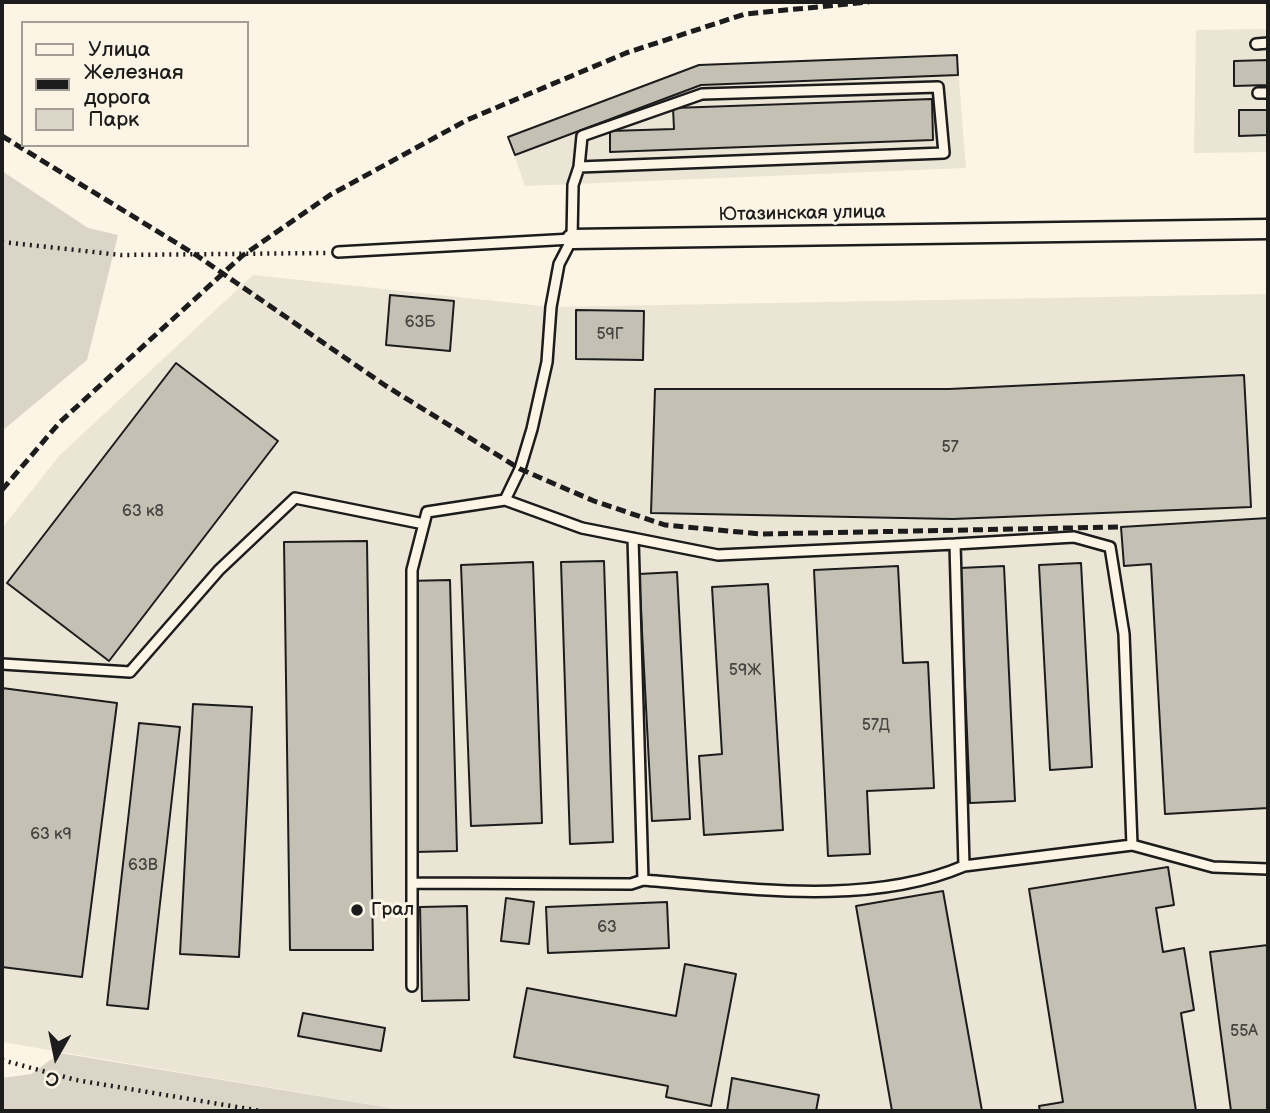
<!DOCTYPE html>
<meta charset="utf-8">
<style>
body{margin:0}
#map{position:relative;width:1270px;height:1113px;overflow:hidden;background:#fcf5e5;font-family:"Balsamiq Sans",sans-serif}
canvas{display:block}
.frame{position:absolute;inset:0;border:4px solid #1c1c1c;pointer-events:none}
.legend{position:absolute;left:21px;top:21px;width:228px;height:126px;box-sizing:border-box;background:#fcf5e5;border:2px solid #a29e95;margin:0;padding:9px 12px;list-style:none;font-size:21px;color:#1c1c1c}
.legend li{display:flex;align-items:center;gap:14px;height:35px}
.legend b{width:35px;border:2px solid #a29e95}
.north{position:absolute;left:21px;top:1022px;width:70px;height:70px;-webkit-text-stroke:5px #fcf5e5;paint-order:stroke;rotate:189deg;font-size:19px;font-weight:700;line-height:28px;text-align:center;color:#1c1c1c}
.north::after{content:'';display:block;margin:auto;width:24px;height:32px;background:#1c1c1c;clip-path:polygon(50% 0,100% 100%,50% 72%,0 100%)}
</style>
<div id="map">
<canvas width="1270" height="1113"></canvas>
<div class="frame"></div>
<ul class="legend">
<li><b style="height:9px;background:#fcf5e5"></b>Улица</li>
<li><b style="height:9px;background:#1c1c1c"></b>Железная дорога</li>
<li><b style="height:19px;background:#dbd5c8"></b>Парк</li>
</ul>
<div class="north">С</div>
</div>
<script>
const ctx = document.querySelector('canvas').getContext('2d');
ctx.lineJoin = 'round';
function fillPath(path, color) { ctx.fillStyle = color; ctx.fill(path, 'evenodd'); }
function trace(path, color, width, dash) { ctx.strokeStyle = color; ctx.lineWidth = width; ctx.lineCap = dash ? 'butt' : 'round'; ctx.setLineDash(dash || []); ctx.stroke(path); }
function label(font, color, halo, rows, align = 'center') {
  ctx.font = font + ' "Balsamiq Sans",sans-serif'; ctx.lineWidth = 6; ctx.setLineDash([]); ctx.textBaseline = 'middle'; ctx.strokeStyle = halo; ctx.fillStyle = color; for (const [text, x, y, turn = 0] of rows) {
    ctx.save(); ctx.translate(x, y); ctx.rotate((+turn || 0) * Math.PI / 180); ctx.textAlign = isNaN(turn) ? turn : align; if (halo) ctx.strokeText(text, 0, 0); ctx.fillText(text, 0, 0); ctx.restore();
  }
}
fillPath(new Path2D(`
 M1268 29V152L1194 153 1196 30Z
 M957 55 966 168 525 186 508 137 699 65Z
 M253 275 551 307 1268 294V1111H408L2 1042V528L59 456Z`), '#ebe5d6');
fillPath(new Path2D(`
 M2 171 88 228 118 235 87 360 2 431Z
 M60 1053 408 1111H2V1078L31 1074Z`), '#dbd5c8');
const building = new Path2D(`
 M957 55 958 75 701 85 515 155 508 137 699 65Z
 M1268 60V85L1234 86V61Z
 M932 99 933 140 610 152V131L674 129 673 108Z
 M1239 110H1268V135L1239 136Z
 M390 295 454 301 450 351 386 345Z
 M576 310 644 311 643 360 576 359Z
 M176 363 278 441 109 661 7 583Z
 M1244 375 1251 507 953 519 651 513 655 389H949Z
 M1268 518V808L1165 814 1151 564 1124 566 1121 527Z
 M367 541 373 950H290L284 542Z
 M604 561 613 842 570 844 561 562Z
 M533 562 542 823 471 826 461 565Z
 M1081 563 1092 767 1050 770 1039 565Z
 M898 566 903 663 928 662 934 788 867 791 870 854 828 856 814 570Z
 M1004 566 1015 801 970 803 960 568Z
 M677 572 690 819 652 821 639 574Z
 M450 580 457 851 414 852 407 581Z
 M768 584 783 830 704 835 699 756 722 754 712 587Z
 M2 688 117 703 82 977 2 967Z
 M193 704 252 707 239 957 180 954Z
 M139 723 180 727 148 1009 107 1005Z
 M1168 867 1174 905 1156 908 1163 952 1184 948 1194 1010 1181 1013 1196 1111H1040L1039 1106 1063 1102 1029 889Z
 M943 891 982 1111H892L856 906Z
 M506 898 534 902 529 944 501 941Z
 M667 902 669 948 548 953 546 907Z
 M467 906 469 1000 422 1001 420 907Z
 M1268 945V1111H1231L1210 952Z
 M685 964 736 974 711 1106 666 1097 668 1086 514 1057 527 988 676 1016Z
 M303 1013 385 1028 381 1051 298 1036Z
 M732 1078 819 1095 816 1111H727Z`);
fillPath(building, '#c4c0b3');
trace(building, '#1c1c1c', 2);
const service = new Path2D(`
 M1256 44 1268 43
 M1258 93H1268
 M338 252 572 239
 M505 500 582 528 718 555 955 544 964 866 1132 845 1124 634 1110 547 1074 537 955 544
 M633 538 643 880
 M2 664 130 672 219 570 295 498 424 524
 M1132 845 1213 867 1268 869
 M412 883 631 884 643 880C746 888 868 907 964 866
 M412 986V570L427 512 505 500 520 469 532 429 547 362 551 307 559 264 572 239 573 185 579 167 944 153 938 87 702 94 582 136 579 167`);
const minor = new Path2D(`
 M572 239 1268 229`);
trace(service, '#1c1c1c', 14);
trace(minor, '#1c1c1c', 23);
trace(new Path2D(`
 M2 242 121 255 326 253
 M2 1060 76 1080 261 1111`), '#1c1c1c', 4.5, [2, 5]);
trace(service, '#fcf5e5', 9);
trace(minor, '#fcf5e5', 18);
trace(new Path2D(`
 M2 136 196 255 386 386 520 469 594 501 665 525 761 534 1119 527
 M2 490 60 422 242 256 330 195 467 120 626 53 745 14 869 2`), '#1c1c1c', 5, [10, 5]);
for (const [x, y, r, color] of [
 [357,910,7,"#1c1c1c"]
]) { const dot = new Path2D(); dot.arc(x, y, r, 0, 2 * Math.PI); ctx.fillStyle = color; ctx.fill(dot); trace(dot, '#fcf5e5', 2.5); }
label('16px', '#464542', null, [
 ["63Б",420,323],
 ["59Г",610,335],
 ["57",950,448],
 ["63 к8",143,512],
 ["59Ж",745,671],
 ["57Д",876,726],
 ["63 к9",51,835],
 ["63В",143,866],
 ["63",607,928],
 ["55А",1244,1032]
]);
label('19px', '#1c1c1c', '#fcf5e5', [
 ["Ютазинская улица",802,214,-1]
]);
label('19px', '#1c1c1c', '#fcf5e5', [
 ["Грал",371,910]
], 'left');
</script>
